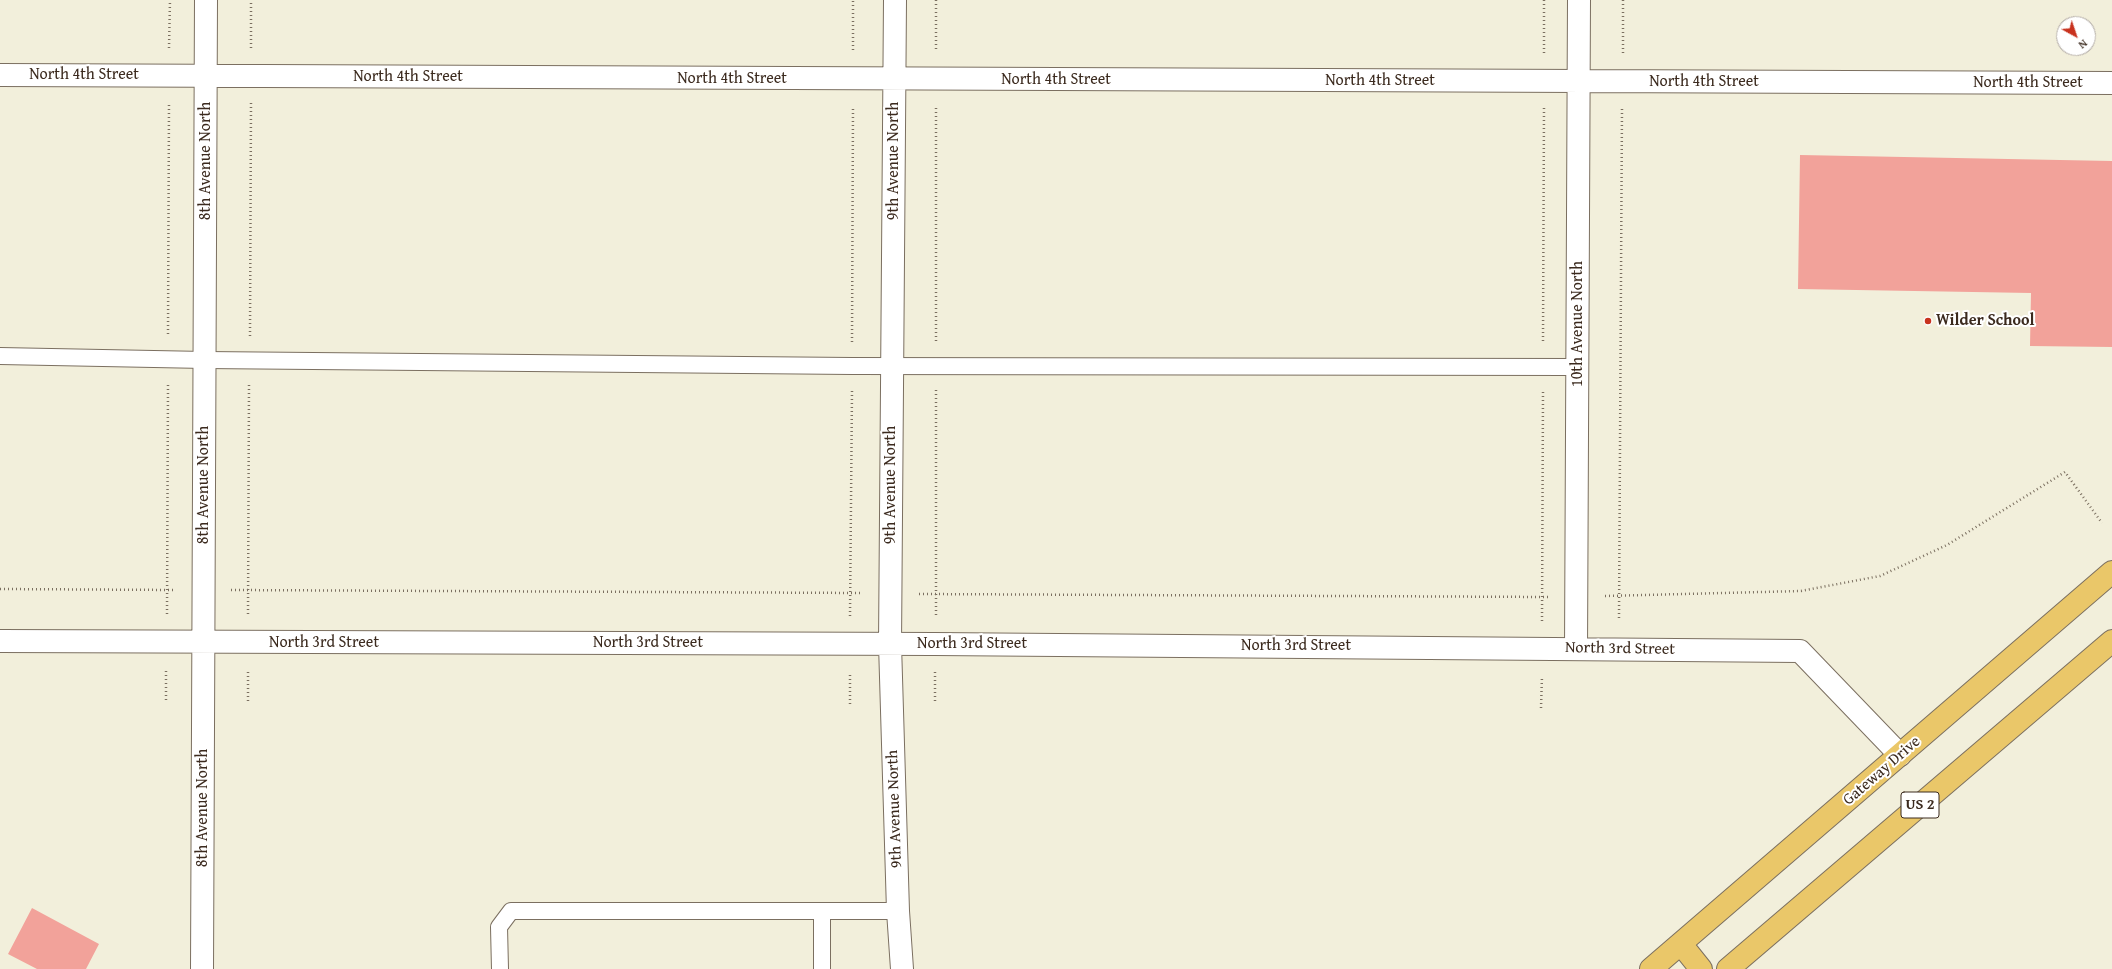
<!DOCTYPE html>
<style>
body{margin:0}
#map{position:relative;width:2112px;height:969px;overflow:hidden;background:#f2efdb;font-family:"Gentium Book Plus",serif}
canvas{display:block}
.north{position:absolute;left:2056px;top:16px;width:40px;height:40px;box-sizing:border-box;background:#fff;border:1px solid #b1aaa5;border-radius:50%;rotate:140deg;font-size:11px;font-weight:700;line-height:16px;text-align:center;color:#3b2a1e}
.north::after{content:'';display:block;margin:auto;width:14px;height:18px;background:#c8321e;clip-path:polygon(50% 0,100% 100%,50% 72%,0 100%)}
</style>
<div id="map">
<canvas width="2112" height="969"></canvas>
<div class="north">N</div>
</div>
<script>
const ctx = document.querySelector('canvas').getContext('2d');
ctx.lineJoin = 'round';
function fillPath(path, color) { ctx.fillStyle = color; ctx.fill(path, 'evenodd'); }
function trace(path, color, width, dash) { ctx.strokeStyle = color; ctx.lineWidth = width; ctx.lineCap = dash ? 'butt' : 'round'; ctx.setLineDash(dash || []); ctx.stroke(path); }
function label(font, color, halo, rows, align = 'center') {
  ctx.font = font + ' "Gentium Book Plus",serif'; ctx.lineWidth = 4; ctx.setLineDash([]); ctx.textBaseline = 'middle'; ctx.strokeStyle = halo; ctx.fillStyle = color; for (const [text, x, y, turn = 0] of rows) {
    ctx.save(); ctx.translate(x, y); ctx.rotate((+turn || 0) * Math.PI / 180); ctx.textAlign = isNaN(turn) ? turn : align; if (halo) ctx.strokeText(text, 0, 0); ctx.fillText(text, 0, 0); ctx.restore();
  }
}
fillPath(new Path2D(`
 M1800 155 2112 161V347L2030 346 2031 293 1798 289Z
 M32 908 99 944 86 969H37L8 954Z`), '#f2a29a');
const lane = new Path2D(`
 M0 356 205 360 852 366 1577 367
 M822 911V969
 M500 969 499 927 511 911H898`);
const street = new Path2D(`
 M895 0 890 644 898 911 902 969
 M0 75 2112 83
 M0 641 935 644 1800 651 1900 755
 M1576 649 1579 0
 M202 969 206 0`);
const highway = new Path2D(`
 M1681 944 1701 969
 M1651 969 2112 572
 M1728 969 2112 641`);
trace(lane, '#7b6f60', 18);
trace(street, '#7b6f60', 24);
trace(highway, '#7b6f60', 24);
trace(new Path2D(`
 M936 0V49
 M169 48 170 0
 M251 48V0
 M853 50V0
 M1544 53V0
 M1623 53V0
 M168 334 169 103
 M250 336 251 103
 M936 341V106
 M1543 341 1544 108
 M852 342 853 107
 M0 589 176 590
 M231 590 862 593
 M919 594 1548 597
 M1605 596 1801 591 1880 576 1947 545 2065 472 2102 523
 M167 614 168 385
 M248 614 249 385
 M936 615V390
 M850 616 852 391
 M1619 618 1622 108
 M1542 621 1543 392
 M935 672V704
 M166 700V669
 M248 701V669
 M850 704V673
 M1541 708 1542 676`), '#7b6f60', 2.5, [1, 3]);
trace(lane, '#fff', 16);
trace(street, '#fff', 22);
trace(highway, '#eac769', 22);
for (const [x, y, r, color] of [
 [1928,321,4,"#c8321e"]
]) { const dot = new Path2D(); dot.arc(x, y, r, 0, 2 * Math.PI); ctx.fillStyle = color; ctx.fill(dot); trace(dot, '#fff', 1.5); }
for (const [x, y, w] of [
 [1920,805,38]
]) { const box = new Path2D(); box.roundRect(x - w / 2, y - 13, w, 26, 3); ctx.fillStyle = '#fff'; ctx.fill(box); trace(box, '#3b2a1e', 1); }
label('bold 15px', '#3b2a1e', null, [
 ["US 2",1920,805]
]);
label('16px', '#3b2a1e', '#fff', [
 ["North 4th Street",84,75],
 ["North 4th Street",408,77],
 ["North 4th Street",732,79],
 ["North 4th Street",1056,80],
 ["North 4th Street",1380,81],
 ["North 4th Street",1704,82],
 ["North 4th Street",2028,83],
 ["8th Avenue North",206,161,-90],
 ["9th Avenue North",894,161,-90],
 ["10th Avenue North",1578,324,-90],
 ["8th Avenue North",204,485,-90],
 ["9th Avenue North",891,485,-90],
 ["North 3rd Street",324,643],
 ["North 3rd Street",648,643],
 ["North 3rd Street",972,644],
 ["North 3rd Street",1296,646],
 ["North 3rd Street",1620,649,1],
 ["Gateway Drive",1882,771,-41],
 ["8th Avenue North",203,808,-90],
 ["9th Avenue North",895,809,-92]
]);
label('bold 16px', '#3b2a1e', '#fff', [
 ["Wilder School",1936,321]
], 'left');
</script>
